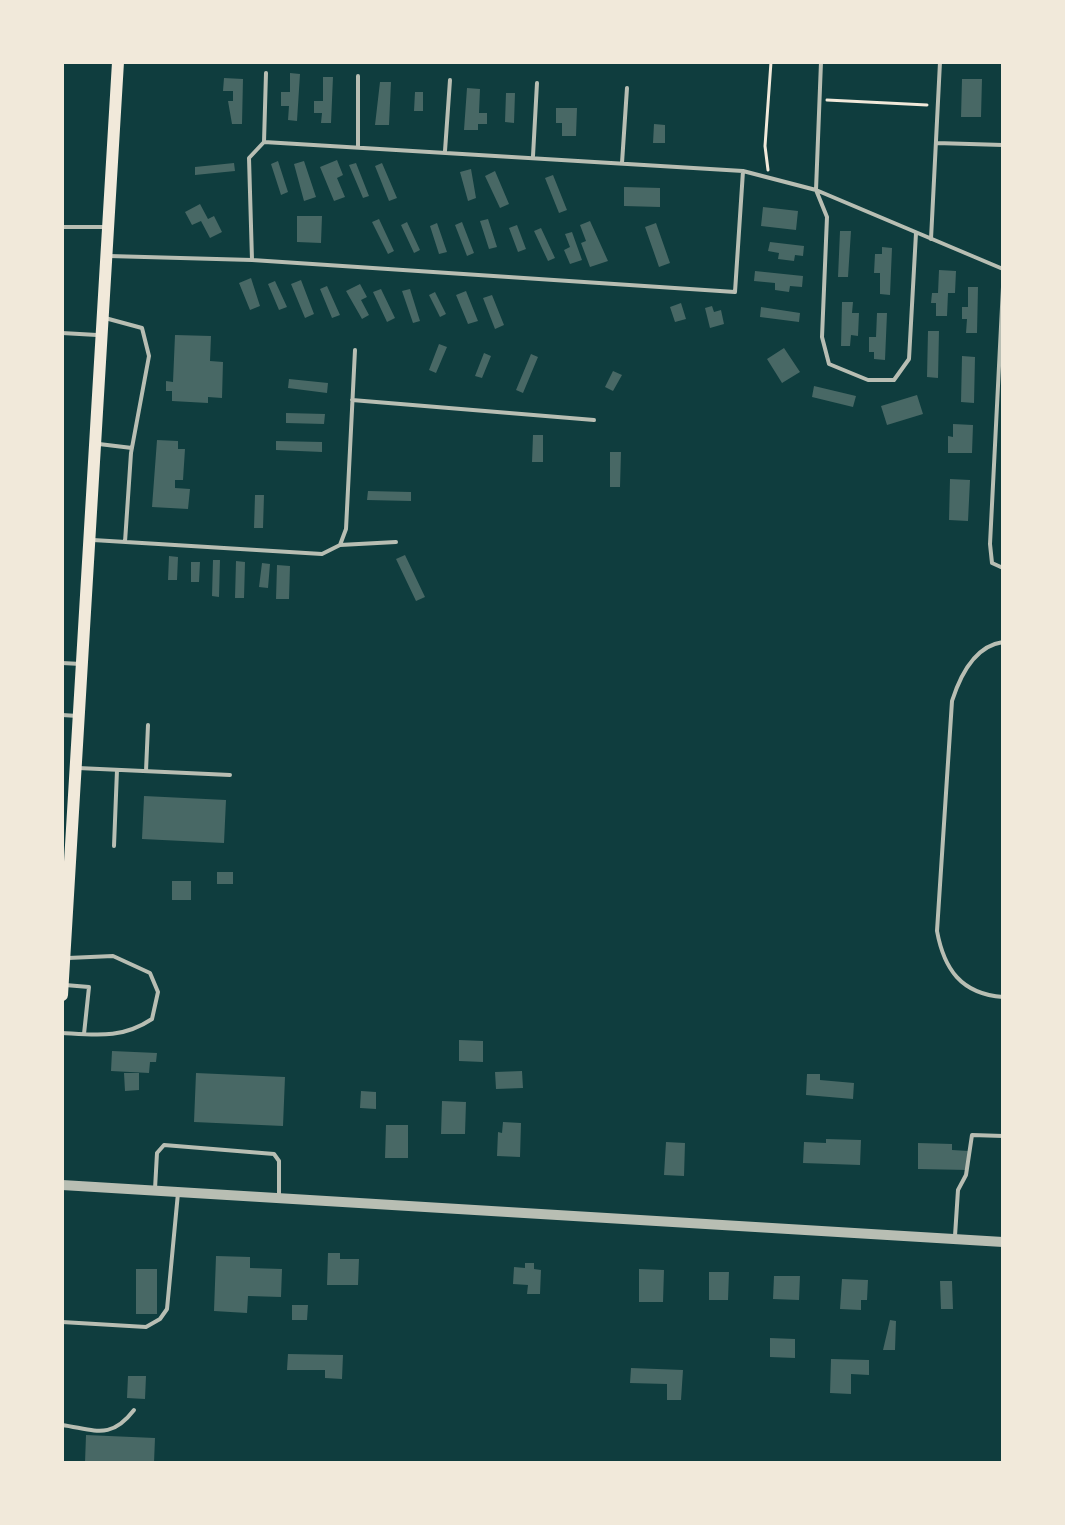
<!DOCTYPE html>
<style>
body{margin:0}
#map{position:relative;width:1065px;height:1525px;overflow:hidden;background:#0f3d3e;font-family:Roboto,sans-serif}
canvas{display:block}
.frame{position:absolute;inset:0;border:64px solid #f1e9da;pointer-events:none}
</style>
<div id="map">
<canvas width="1065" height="1525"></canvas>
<div class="frame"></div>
</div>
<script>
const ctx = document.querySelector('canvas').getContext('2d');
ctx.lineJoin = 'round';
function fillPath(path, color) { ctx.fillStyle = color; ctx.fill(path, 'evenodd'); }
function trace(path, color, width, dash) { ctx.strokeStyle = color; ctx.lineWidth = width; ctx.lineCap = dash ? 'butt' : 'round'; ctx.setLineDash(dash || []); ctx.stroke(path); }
fillPath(new Path2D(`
 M290 73 300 74 297 121 288 120 289 106H281V92H290Z
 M323 77H333L331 123H321L322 113H314V101H323Z
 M224 78 243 79 242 124H232L228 101H233V91H223Z
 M962 79H982L981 117H961Z
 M380 82H391L389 125H375Z
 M467 88 480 89 479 113H487V124H478V130H464Z
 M415 92H423V111H414Z
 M506 93H515L514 123 505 122Z
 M556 108H577L576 136H562V123H556Z
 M654 124 665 125V143H653Z
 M337 160 343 175 337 178 345 197 334 201 320 167Z
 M278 161 288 192 281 195 271 164Z
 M304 161 316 197 304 201 294 164Z
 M234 163 235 171 195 175V167Z
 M356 163 369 196 363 198 349 165Z
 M382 163 397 198 389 201 375 166Z
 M471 169 476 198 468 201 460 172Z
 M495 171 509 204 500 208 485 176Z
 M553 175 567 210 559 213 545 178Z
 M624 187 660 188V207L624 206Z
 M200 204 208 219 214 216 222 232 210 238 201 221 192 225 185 212Z
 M763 207 798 211 796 230 761 226Z
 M297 216H322L321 243 297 242Z
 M379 219 394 251 388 254 372 222Z
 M488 219 497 247 489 249 480 221Z
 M590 221 608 261 590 267 581 243 586 241 580 225Z
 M407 222 420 250 414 253 401 225Z
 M462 222 474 253 467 256 455 225Z
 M437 223 447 252 439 254 430 226Z
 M656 223 670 263 659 267 645 227Z
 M517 225 526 249 518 252 509 228Z
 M541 228 555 258 548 261 534 231Z
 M840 231H851L848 277H838Z
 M572 232 582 260 570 264 564 250 570 247 565 234Z
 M770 242 804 246 803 256 795 255 794 261 778 259 779 253 768 251Z
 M882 247 892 248 890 295 880 294V273H874L875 254H882Z
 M939 270 956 271 955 293H948L947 316H936V303H931L932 293H938Z
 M755 271 803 276 802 287 790 286 789 292 775 290V283L754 281Z
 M251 278 260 306 250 310 239 283Z
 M301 280 314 314 305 318 291 284Z
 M275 281 287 307 279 310 268 284Z
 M360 284 367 297 361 300 369 315 362 319 346 291Z
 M327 286 340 315 332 318 320 289Z
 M968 287H978L977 333H966L967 319H962V307H968Z
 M381 289 395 318 387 322 373 292Z
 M410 289 420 321 413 323 402 291Z
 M466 291 478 321 468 324 456 295Z
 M435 292 446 314 440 317 429 295Z
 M492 295 504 325 495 329 483 298Z
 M842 302H853L852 313H859L858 336 851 335 850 346H841Z
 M681 303 686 319 675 322 670 307Z
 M712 306 714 312 721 310 724 324 710 328 705 308Z
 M761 307 800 313 799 322 760 317Z
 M877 313H887L885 360 874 359V352H869V337H876Z
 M928 331H939L938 378 927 377Z
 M175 335 211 336 210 361 223 362 222 398 208 397V403L172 401V391H166V381L173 382Z
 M439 344 447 347 436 373 429 370Z
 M784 348 800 372 782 383 767 359Z
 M484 353 491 356 482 378 475 376Z
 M531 354 538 357 523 393 516 390Z
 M962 356 975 357 974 403 961 402Z
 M613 371 622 375 613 391 605 387Z
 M289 379 328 383 327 393 288 388Z
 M814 386 856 396 853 407 812 397Z
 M917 395 923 414 887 425 881 406Z
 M286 413 325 414 324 424 286 423Z
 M953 424 973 425 972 453H948V436L953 437Z
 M533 435H543V462H532Z
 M157 440 178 441V449H185L183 480H175V488L190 489 188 509 152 507Z
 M276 441 322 442V452L276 450Z
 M610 452H621L620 487H610Z
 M950 479 970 480 968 521 949 520Z
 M368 491 411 492V501L367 500Z
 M255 495H264L263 528H254Z
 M405 555 425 597 416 601 396 559Z
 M169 556 178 557 177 580H168Z
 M213 560H220L219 597 212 596Z
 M236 561 245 562 244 598H235Z
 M191 562H200L199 582H191Z
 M262 563 270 564 268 588 259 587Z
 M277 565 290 566 289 599H276Z
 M144 796 226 800 224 843 142 839Z
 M217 872H233V884H217Z
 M172 881H191V900H172Z
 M459 1040 483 1041V1062L459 1061Z
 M112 1051 157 1053 156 1062H150L149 1073 111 1071Z
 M522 1071 523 1088 496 1089 495 1072Z
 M124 1073H139V1090L125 1091Z
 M196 1073 285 1077 283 1126 194 1122Z
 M807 1074H820V1080L854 1083 853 1099 806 1095Z
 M361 1091 376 1092V1109L360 1108Z
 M442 1101 466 1102 465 1134H441Z
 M503 1122 521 1123 520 1157 497 1156 498 1132 502 1133Z
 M386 1125H408V1158H385Z
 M826 1139 861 1140 860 1165 803 1163 804 1142 826 1143Z
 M666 1142 685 1143 684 1176 664 1175Z
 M918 1143 952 1144V1150L969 1151 968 1170 918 1169Z
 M328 1253H340V1259H359L358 1285H327Z
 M216 1256 250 1257V1268L282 1269 281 1297 248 1296 247 1313 214 1311Z
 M525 1263H534V1269L541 1270 540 1294H527L528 1285 513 1284 514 1267 525 1268Z
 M136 1269H157V1314H136Z
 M639 1269 664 1270 663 1302H639Z
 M709 1272H729L728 1300H709Z
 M774 1276H800L799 1300 773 1299Z
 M842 1279 868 1280 867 1300H861V1310L840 1309Z
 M940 1281H952L953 1309H941Z
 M292 1305H308L307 1320H292Z
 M890 1320 896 1321 895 1350H883Z
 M770 1338 795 1339V1358L770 1357Z
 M288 1354 343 1355 342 1379 325 1378V1370H287Z
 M831 1359 869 1360V1375L851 1374V1394L830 1393Z
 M631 1368 683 1370 681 1400H667V1384L630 1383Z
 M128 1376H146L145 1399 127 1398Z
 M86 1435 155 1438 154 1463H85Z`), '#486865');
trace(new Path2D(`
 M827 100 927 105
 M768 170 765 146 771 62`), '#f1e9da', 3);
trace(new Path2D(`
 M821 62 816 190 827 217 822 337 829 364 868 380H894L909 359 916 233
 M264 142 266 73
 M936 143 1003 145
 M358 147V76
 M445 151 450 80
 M533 156 537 83
 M622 163 627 88
 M62 227H108
 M931 239 940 62
 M109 256 252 260 735 292 743 171
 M252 260 249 158 264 142 743 171 816 190 1003 269
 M1003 287 990 544 992 563 1003 568
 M105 318 142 328 149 356 131 453 125 542
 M62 333 97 335
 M352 400 594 420
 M99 444 132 448
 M93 540 322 554 340 545 346 529 355 350
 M340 545 396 542
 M1003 642C974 646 960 676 952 701L937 931C944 969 961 994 1003 997
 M62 663 81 664
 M62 715 78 716
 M78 768 230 775
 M146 771 148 725
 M114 846 117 770
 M65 985 89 987 84 1034
 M62 1033C96 1035 122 1039 152 1019L158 992 150 973 113 956 68 958
 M155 1189 157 1153 164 1145 274 1154 279 1161V1197
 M955 1236 958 1190 966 1175 972 1135 1003 1136
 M62 1322 146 1327 160 1319 167 1309 178 1193
 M62 1425C96 1430 111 1440 134 1410`), '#b8beb3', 4);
trace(new Path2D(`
 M62 1185 1003 1242`), '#b8beb3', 10);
trace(new Path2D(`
 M62 995 118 62`), '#f1e9da', 12);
</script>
